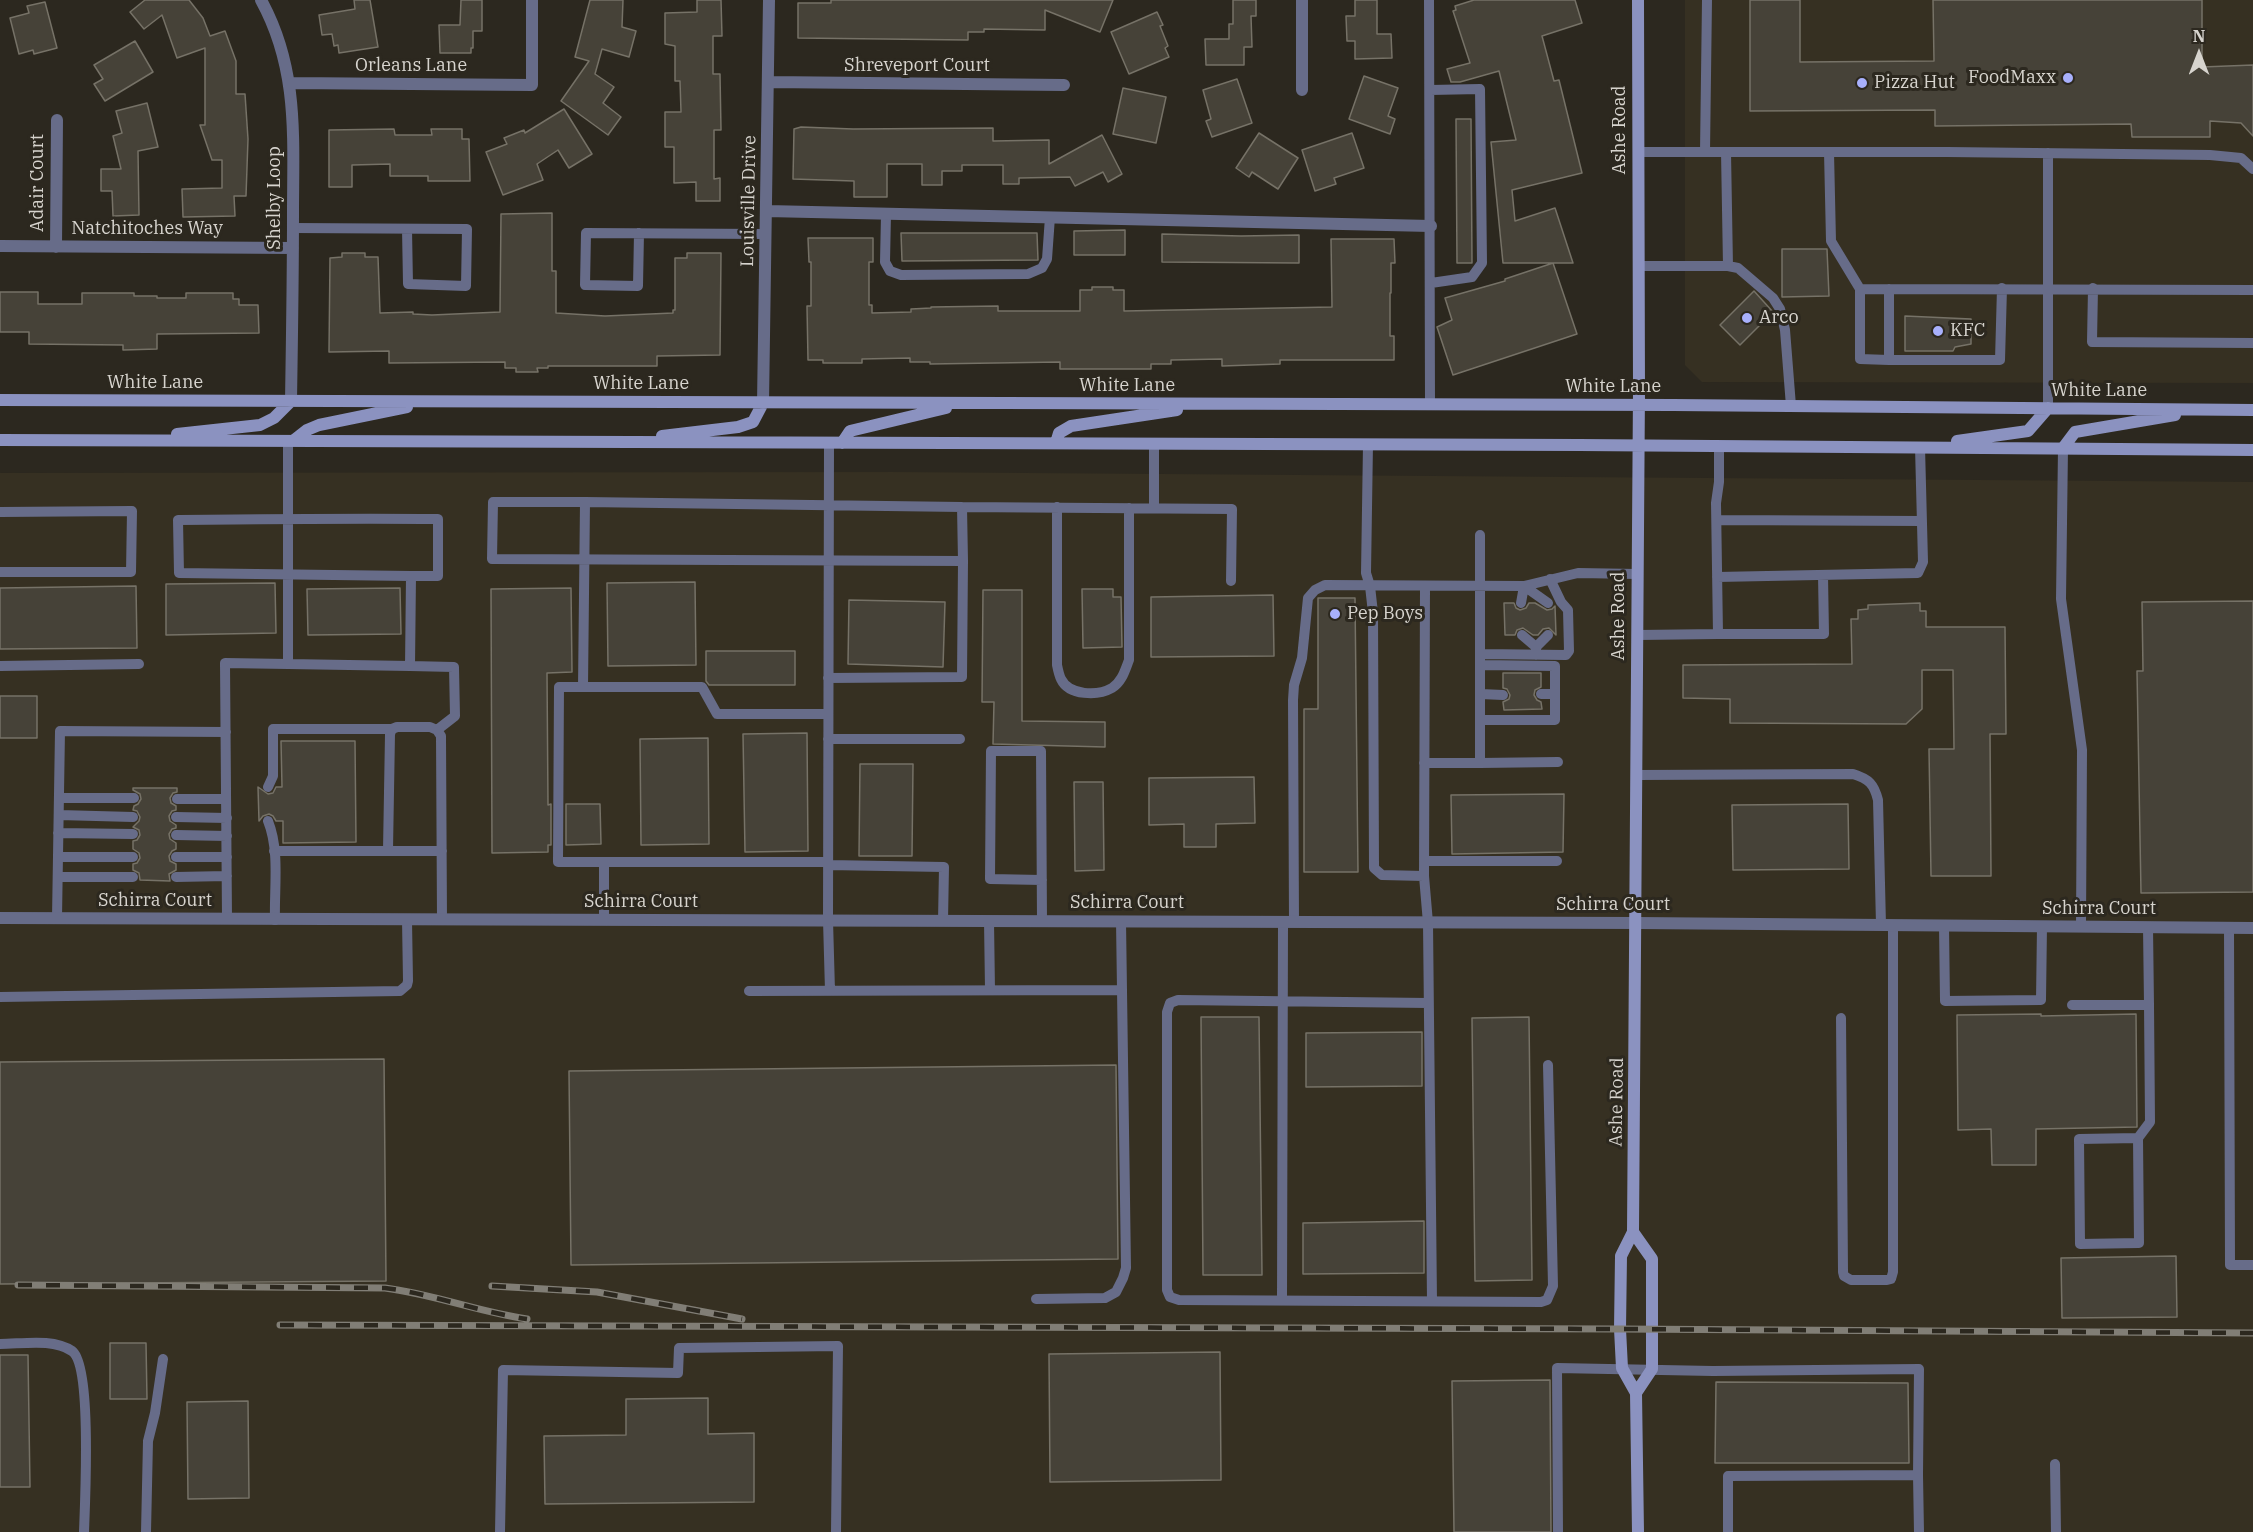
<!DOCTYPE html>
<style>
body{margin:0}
#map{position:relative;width:2253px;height:1532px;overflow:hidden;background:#2c281f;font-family:"IBM Plex Serif",serif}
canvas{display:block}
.north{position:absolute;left:2169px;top:24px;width:60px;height:60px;-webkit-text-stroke:4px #2c281f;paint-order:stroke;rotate:0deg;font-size:16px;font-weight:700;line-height:24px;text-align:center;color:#d7d4ce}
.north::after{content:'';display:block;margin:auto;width:21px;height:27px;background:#d7d4ce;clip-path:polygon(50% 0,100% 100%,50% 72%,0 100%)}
</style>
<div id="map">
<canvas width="2253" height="1532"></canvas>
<div class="north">N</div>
</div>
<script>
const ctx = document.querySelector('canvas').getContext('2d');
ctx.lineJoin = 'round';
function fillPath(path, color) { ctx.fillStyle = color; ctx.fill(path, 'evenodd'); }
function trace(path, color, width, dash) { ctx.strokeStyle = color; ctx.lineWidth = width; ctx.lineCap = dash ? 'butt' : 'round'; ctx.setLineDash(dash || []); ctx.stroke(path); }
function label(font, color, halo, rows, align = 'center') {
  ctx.font = font + ' "IBM Plex Serif",serif'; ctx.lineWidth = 6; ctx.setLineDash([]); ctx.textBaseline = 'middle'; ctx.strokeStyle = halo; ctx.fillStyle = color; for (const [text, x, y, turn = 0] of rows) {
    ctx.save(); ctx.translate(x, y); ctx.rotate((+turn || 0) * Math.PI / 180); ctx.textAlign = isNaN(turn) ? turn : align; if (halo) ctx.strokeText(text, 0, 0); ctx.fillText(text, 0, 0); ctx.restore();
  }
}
fillPath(new Path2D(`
 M1685 0H2253V383L1702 382 1685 365Z
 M892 472 2253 482V1532H0V473Z`), '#363022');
const building = new Path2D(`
 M145 0H189L203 18 210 36 225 31 236 61V94H245L248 139 246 196H234L235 216 183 217 182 189 222 188V160H212L200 125H205V48L177 58 162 15 144 29 130 12Z
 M354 0H370L378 47 339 53 338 45 334 46 332 34 322 35 319 15 355 9Z
 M461 0H482V31H473V48H471V53H440L439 25H460Z
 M590 0H623L622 27 636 31 629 57 602 49 595 74 614 87 603 103 621 117 608 135 561 101 589 61 575 57Z
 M697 0H721L722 36H713V74H720L721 130H714V179L720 178V201H696V182L674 183V147H665V112H681L680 81H675V46L665 44V13L697 12Z
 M831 0H1113L1100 32 1045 10V30L984 29V32H968V40L798 38V3H831Z
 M1233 0H1256V16H1251L1252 47H1244V65H1206L1205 39H1229V24H1233Z
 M1355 0H1377V34H1391L1392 58 1355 59V41H1347L1346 16H1355Z
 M1474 0H1575L1582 23 1542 36 1554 81 1559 80 1582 173 1512 190 1515 221 1555 208 1573 263H1503L1491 142 1516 140 1499 71 1460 82H1451L1447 69 1470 63 1453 11 1456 10 1455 6Z
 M1750 0H1800V62L1934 61 1933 0H2202V67L2253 65V136L2241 123 2210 121V137H2132L2131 124 1935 126V110L1750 111Z
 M45 2 57 48 34 54 33 50 19 54 10 18 29 13 27 6Z
 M1157 12 1163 25 1160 26 1168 46 1165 48 1169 57 1129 74 1111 32Z
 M135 41 153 72 105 101 94 84 103 79 94 65Z
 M1364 76 1398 88 1388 116 1395 119 1390 134 1349 119Z
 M1237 79 1252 123 1212 137 1206 121 1211 119 1203 90Z
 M1123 88 1166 97 1156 143 1113 134Z
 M147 103 158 147 138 151 139 215 113 216 112 191H101V169H121L113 136 122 133 116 111Z
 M564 109 592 154 569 168 558 150 537 164 543 180 503 195 486 152 507 144 504 138 524 130 525 133Z
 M1456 119H1471L1472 263H1457Z
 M801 127 853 129 993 128V141L1049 140V164L1102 135 1122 174 1108 182 1103 172 1075 186 1070 177 1019 178V184H1003V165H962V171H942V185H922V164H887V197H854V181L793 179 794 129Z
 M394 129 395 135H432L431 129H462V139H469L470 181H428V176H390V164L352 165V187H329V130Z
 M1259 133 1298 158 1278 189 1252 172 1249 177 1236 168Z
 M1352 133 1364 168 1334 178 1336 184 1315 191 1302 150Z
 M552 213V271H556V313L605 316 673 313V310H675V258H687V253H721L720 355 657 356V366H548V368H537L538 372H516V368H505V362L389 363V351L329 352 330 258 342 257V253H365V257H378L380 313 413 312V314L432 315 500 312 501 214Z
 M1125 230V255H1074V231Z
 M901 233H1037L1038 260 902 261Z
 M1162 234 1241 236 1299 235V263L1162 262Z
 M808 238H873V262H869V305H872V313L911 312V309L931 308V307L998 306V311H1080V290H1092V287H1113V290H1124V311L1332 307 1331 239H1394L1395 263H1391V293H1390V336H1394V360H1280V364L1222 366V359L1171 360V364H1151V369H1060V362L930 364V362H910V358L862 359V363H823V360H808L807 306H811V262H809Z
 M1782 249H1827L1829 296 1782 297Z
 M1553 263 1577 334 1453 375 1437 327 1452 320 1445 298 1505 281V279Z
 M1754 291 1773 312 1740 345 1720 325Z
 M0 292H38V304H82V293H134V296H157V298H186V293H233V299H239V305H258L259 333 157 334V349L123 350V345L29 344V332H0Z
 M1905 316 1971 319V344L1955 347 1953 351H1905Z
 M695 582 696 665 608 666 607 583Z
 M275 583 276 633 166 635V584Z
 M136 586 137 648 0 649V588Z
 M400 588 401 634 308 635 307 589Z
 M571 588 572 672 547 673 548 805 551 804V845H548V852L492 853 491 589Z
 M1082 589H1113V597H1121L1122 647 1083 648Z
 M983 590H1022V721L1105 722V747L993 744 994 702H982Z
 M1273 595 1274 656 1151 657V597Z
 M1318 598H1355L1358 872H1304V709H1318Z
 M849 600 945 602 943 667 848 664Z
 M2253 601V892L2141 893 2137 671H2143L2142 602Z
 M1504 603H1514L1516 608 1520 610 1526 608 1529 603H1535L1547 610 1552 609 1555 606 1556 635 1549 628 1543 629 1538 635H1533L1523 628 1517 630 1515 635H1505Z
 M1920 603V611H1926V627H2005L2006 734H1990L1991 876H1931L1929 749H1954L1953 670H1922V709L1906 724 1730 723V699L1683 698V665L1852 664 1851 619H1858V610L1868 609V605Z
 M706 651H795V685H709L706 681Z
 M1503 673H1541V687L1535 690 1534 695 1537 700 1541 702 1542 709 1504 710 1503 702 1509 699 1510 695 1507 689 1503 688Z
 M0 696H37V738H0Z
 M807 733 808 851 745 852 743 734Z
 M708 738 709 844 641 845 640 739Z
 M281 741H355L356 842 283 843V821H276L273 816 269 814 263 816 259 821 258 787 268 794 273 793 276 787H282Z
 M860 764H913L912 856H859Z
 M1254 777 1255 823 1216 824V847H1184V824L1149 825V778Z
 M1074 782H1103L1104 870 1075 871Z
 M133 788H177V792L173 793 170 798 171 803 176 806V810L172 811 169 816 170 821 176 825V828L172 829 169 834 170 839 176 843V849L172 851 169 856 170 861 176 864V870L169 874 170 881 140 880 139 873 133 870V864L137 863 140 858 139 853 133 849V841L137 840 140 835 139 830 133 827 139 821 140 817 137 811 133 810 134 806 138 804 141 799 140 794 133 790Z
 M1564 794 1563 852 1452 854 1451 795Z
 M566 804H600L601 844 566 845Z
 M1848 804 1849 869 1733 870 1732 805Z
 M2041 1014V1016L2136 1014 2137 1127 2036 1129V1165H1992L1991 1129 1958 1130 1957 1015Z
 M1201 1017H1259L1262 1275H1203Z
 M1529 1017 1532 1280 1475 1281 1472 1018Z
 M1422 1032V1086L1306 1087V1033Z
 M384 1059 386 1281 0 1284V1062Z
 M1116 1065 1118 1259 571 1265 569 1071Z
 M1424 1221V1273L1303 1274V1223Z
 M2176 1256 2177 1317 2062 1318 2061 1258Z
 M110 1343H146L147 1399H110Z
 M1220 1352 1221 1480 1050 1482 1049 1354Z
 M0 1355H28L30 1487H0Z
 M1550 1380 1551 1532H1454L1452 1381Z
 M1716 1382 1908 1383 1909 1463H1715Z
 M708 1398V1434L754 1433V1502L545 1504 544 1436 626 1435V1399Z
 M248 1401 249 1498 188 1499 187 1402Z`);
fillPath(building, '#464238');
trace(building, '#767267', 1.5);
trace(new Path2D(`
 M1429 0 1430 405
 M1430 90 1480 89 1482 263 1472 277 1431 283
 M1638 152H1947L2210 155 2241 158 2253 169
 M1705 152 1707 0
 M1726 152 1728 266
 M1829 152 1831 241 1860 289 2253 290
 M886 214 885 262 890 271 901 275 1028 274 1042 268 1047 259 1050 217
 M293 228 467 229 466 286 408 284 407 229
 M639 233 638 286 585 285 586 233 766 234
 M1639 266H1728L1738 268 1773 298 1780 309 1785 330 1791 406
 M2093 288 2092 342 2253 343
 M1860 289V359L1889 360
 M1889 289V360H2000L2002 288
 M2048 408V153
 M288 441C288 516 288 590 288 664L410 666 411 576H438V519C351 518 265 519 178 520L179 573 411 576
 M829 443 828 920 830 991
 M1368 444 1366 573 1370 586 1373 613 1374 868 1382 875 1424 876 1428 923 1432 1301
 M2063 448 2061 599 2082 750 2081 926
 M962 507 1232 509 1231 581
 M1057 507V665C1058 670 1059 675 1061 679 1069 696 1098 696 1112 688 1122 682 1125 670 1129 660V508
 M1154 508V444
 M0 512 132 511 131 572H0
 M1717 520 1922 521
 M1717 577 1918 573 1923 562 1920 447
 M1524 586 1548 603
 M1521 603 1524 586
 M1718 634H1824L1823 575
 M1522 635 1536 647V655
 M1638 635 1718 634 1716 503 1719 482V446
 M1536 647 1548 635
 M1481 654 1566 655 1569 651 1568 610 1561 602 1550 579
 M0 666 139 664
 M410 666 454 667 455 716 437 730
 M828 678 962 677 963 561
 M583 687 585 502H493L492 559 963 561 962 507 585 502
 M1481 694 1503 695
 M1541 694H1555
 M1481 720H1555V666L1481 665
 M828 739H960
 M1424 763H1480V535
 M1480 763 1558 762
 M1637 775 1853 774C1869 779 1874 784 1878 800L1881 925
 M268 787 273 776V729H392
 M59 798H134
 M177 799H226
 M59 815 133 817
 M176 817 227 818
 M268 821C280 851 274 888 275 920
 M58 833 133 834
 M176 835 227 836
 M388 850 390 734 392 729 397 727H430L437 730 441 736 442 920
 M274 851H442
 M58 857H133
 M176 857H227
 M1424 861H1557
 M604 862V920
 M828 862H558L559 687H702L717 714H828
 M828 865 944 867 943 921
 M1424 876 1425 586
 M58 877H133
 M176 877 227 876
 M1042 880 990 879 991 751H1041L1042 921
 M57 918 60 731 226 732
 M227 919 225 663 288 664
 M989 921 990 990
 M1294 922 1293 700 1294 685 1302 658 1308 598 1315 590 1325 585 1524 586 1578 573 1637 574
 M1944 925 1945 1001 2041 1000 2042 926
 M2229 928 2230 1265H2253
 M749 991 1122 990
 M0 997 400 991 407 985 408 981 407 920
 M1428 1003 1178 1000 1170 1003 1167 1012V1290L1170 1297 1179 1300 1541 1302 1547 1300 1553 1286 1548 1065
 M2072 1005H2149L2148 927
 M1841 1018 1843 1272 1844 1276 1851 1280H1887L1891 1279 1893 1272V925
 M2138 1138 2079 1139 2080 1244 2139 1243 2138 1138 2150 1122 2149 1005
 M1036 1299 1105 1298 1116 1292 1123 1278 1126 1268 1121 921
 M1282 1300 1283 922
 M0 1344C22 1344 53 1338 72 1351 92 1365 85 1503 84 1532
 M2055 1464 2056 1532
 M146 1532 148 1441 155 1413 163 1359
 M500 1532 503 1370 678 1373 679 1348 838 1346 836 1532
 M1558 1532 1557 1368 1713 1371 1919 1369 1918 1475
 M1728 1532V1476L1918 1475 1919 1532`), '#676c89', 10);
trace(new Path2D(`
 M261 0C299 69 293 138 293 214 293 276 292 339 291 401
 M1302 0V90
 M769 82 1064 85
 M291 83 532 85V0
 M767 211 1431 226
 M0 246 293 248
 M56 247 57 120
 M763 403 769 0
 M0 918 1637 923 2253 928`), '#676c89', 12);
trace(new Path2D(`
 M0 400 1673 405 2253 410
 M177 434 260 425 274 418 291 401
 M662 436 738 427 753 422 763 403
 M0 440 1579 445 2253 450
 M293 441 307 430 319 425 407 407
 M1957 441 2028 431 2048 408
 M842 443 850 431 946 408
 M1056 443 1059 433 1071 426 1177 410
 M2063 448 2075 432 2175 415
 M1633 1232 1652 1259V1369L1636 1393
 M1638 1532 1636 1393 1622 1368 1620 1329 1621 1256 1633 1232 1639 390 1638 0`), '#8b92c0', 12);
const rail = new Path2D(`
 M18 1285 385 1288C433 1294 479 1312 527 1319
 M492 1286 597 1292 742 1319
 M280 1325 1620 1329 2253 1333`);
trace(rail, '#817e76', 7);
trace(rail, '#2c281f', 4.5, [14]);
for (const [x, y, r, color] of [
 [2068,78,6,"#a8b0fc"],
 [1862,83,6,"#a8b0fc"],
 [1747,318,6,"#a8b0fc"],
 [1938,331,6,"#a8b0fc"],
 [1335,614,6,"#a8b0fc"]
]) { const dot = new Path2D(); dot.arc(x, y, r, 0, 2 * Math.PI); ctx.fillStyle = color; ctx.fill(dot); trace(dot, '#2c281f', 2); }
label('18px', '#d7d4ce', '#2c281f', [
 ["Orleans Lane",411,66],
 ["Shreveport Court",917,66],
 ["Ashe Road",1620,130,-90],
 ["Adair Court",38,183,-90],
 ["Shelby Loop",275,198,-90],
 ["Louisville Drive",749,201,-89],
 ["Natchitoches Way",147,229],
 ["White Lane",155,383],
 ["White Lane",641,384],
 ["White Lane",1127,386],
 ["White Lane",1613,387],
 ["White Lane",2099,391],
 ["Ashe Road",1619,616,-90],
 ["Schirra Court",155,901],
 ["Schirra Court",641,902],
 ["Schirra Court",1127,903],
 ["Schirra Court",1613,905],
 ["Schirra Court",2099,909],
 ["Ashe Road",1617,1102,-89]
]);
label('18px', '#d7d4ce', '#2c281f', [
 ["FoodMaxx",2056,78,"right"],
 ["Pizza Hut",1874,83],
 ["Arco",1759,318],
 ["KFC",1950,331],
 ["Pep Boys",1347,614]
], 'left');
</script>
